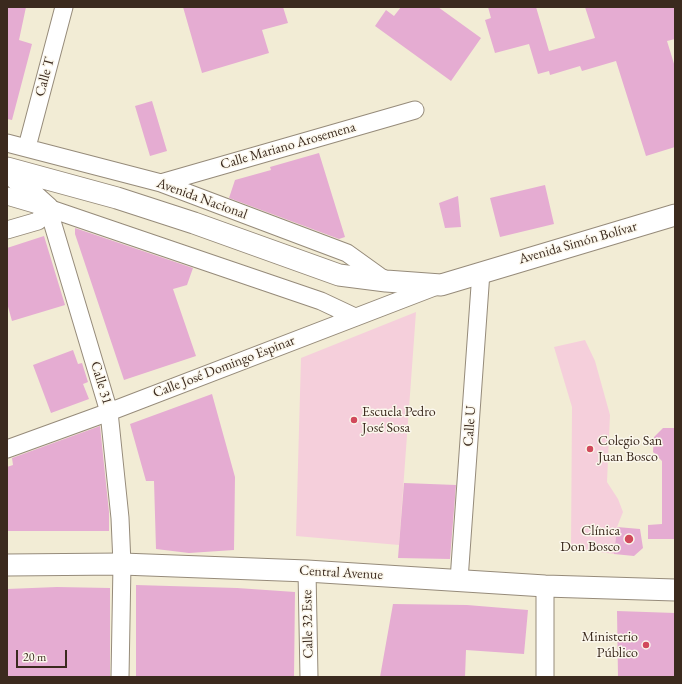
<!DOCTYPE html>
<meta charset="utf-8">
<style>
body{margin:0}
#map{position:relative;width:682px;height:684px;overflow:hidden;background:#f2ecd5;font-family:"EB Garamond",serif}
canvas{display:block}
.frame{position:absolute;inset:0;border:8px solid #3b2a1e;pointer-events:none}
.scale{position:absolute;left:16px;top:650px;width:51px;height:18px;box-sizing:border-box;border:2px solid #3b2a1e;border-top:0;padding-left:5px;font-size:12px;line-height:14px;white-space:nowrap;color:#3b2a1e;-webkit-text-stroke:3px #fbf7ec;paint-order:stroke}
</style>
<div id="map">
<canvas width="682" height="684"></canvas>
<div class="frame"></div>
<div class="scale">20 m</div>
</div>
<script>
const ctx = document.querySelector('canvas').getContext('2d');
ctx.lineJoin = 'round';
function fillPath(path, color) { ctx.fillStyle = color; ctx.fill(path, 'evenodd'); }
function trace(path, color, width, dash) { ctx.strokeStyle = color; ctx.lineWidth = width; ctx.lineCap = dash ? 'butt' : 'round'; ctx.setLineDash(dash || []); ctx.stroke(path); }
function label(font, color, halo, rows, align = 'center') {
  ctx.font = font + ' "EB Garamond",serif'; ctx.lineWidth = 3; ctx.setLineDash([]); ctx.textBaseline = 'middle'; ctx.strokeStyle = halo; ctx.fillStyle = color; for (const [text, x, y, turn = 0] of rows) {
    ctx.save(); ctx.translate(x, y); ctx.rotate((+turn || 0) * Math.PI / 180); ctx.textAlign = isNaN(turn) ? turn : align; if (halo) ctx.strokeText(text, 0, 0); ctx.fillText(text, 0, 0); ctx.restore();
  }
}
fillPath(new Path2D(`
 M416 312 399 545 296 536 301 358Z
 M585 340 595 361 610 415 607 482 618 499 623 512 617 527 614 554 571 548 572 407 554 347Z`), '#f5cfdb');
fillPath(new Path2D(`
 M7 7H26L19 40 32 44 12 120 7 119Z
 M183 7H283L288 23 262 30 269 53 202 73Z
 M401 7H438L481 38 451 81 375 26 386 10 394 16Z
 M488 7H536L549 51 595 38 585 7H675V39L667 41 675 67V147L646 156 616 61 582 71 580 66 550 75 549 71 538 74 529 44 495 53 485 20 491 18Z
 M152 101 167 151 150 156 135 106Z
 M319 153 345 237 339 239 229 198 235 180 271 170 270 167Z
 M545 185 554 224 500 237 490 198Z
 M458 196 461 227 445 228 439 203Z
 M75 228 193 268 187 285 173 289 196 356 124 380 75 234Z
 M44 236 65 305 12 321 7 303V248Z
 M73 350 78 364 82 363 88 382 83 384 89 399 51 413 33 365Z
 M212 394 235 477 234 550 189 553 156 549 154 481H146L130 424Z
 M100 426 109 512V531H7V467L13 465 12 458Z
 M663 428H675V539H648V525L662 524V461L653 452 654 437Z
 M404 483 456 485 450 559 398 558Z
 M617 527 640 529 643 548 634 556 614 554Z
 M136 585 237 588 295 592 294 677H136Z
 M57 587 110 588V677H7V589Z
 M393 604 467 605 528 610 524 654 466 650 465 677H380Z
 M617 611 675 613V677H618Z`), '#e5acd2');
const minor = new Path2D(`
 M7 143 161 183 347 253 386 281
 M27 147 64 7
 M161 183 415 110
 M7 196 48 208 321 301 355 317
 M48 208 109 412 120 518 122 564 120 677
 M7 230 38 221 48 208
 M7 449 109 412 437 286
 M307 571 309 677
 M459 580 481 272
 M545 677V586`);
const major = new Path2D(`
 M7 168 117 198 194 223 339 275 386 281 441 285 675 215
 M7 171 48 208
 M7 565 122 564 307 571 545 586 675 590`);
trace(minor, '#968b7a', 19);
trace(major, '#968b7a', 23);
trace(minor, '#fff', 17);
trace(major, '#fff', 21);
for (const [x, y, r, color] of [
 [354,420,4,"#d1495b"],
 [590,449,4,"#d1495b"],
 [629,539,5,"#d1495b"],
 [646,645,4,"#d1495b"]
]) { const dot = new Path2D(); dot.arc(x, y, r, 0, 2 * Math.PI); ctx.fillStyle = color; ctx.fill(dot); trace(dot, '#fbf7ec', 1.5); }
label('14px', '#3b2a1e', '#fbf7ec', [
 ["Calle T",45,77,-75],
 ["Calle Mariano Arosemena",288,146,-16],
 ["Avenida Nacional",202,199,20],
 ["Avenida Simón Bolívar",578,243,-16],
 ["Calle José Domingo Espinar",224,367,-21],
 ["Calle 31",101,383,73],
 ["Calle U",470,426,-86],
 ["Central Avenue",341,573,3],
 ["Calle 32 Este",308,624,-91]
]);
label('14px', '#3b2a1e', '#fbf7ec', [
 ["Escuela Pedro",362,412],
 ["José Sosa",362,428],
 ["Colegio San",598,441],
 ["Juan Bosco",598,457],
 ["Clínica",620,531,"right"],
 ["Don Bosco",620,547,"right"],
 ["Ministerio",638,637,"right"],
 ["Público",638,653,"right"]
], 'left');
</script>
